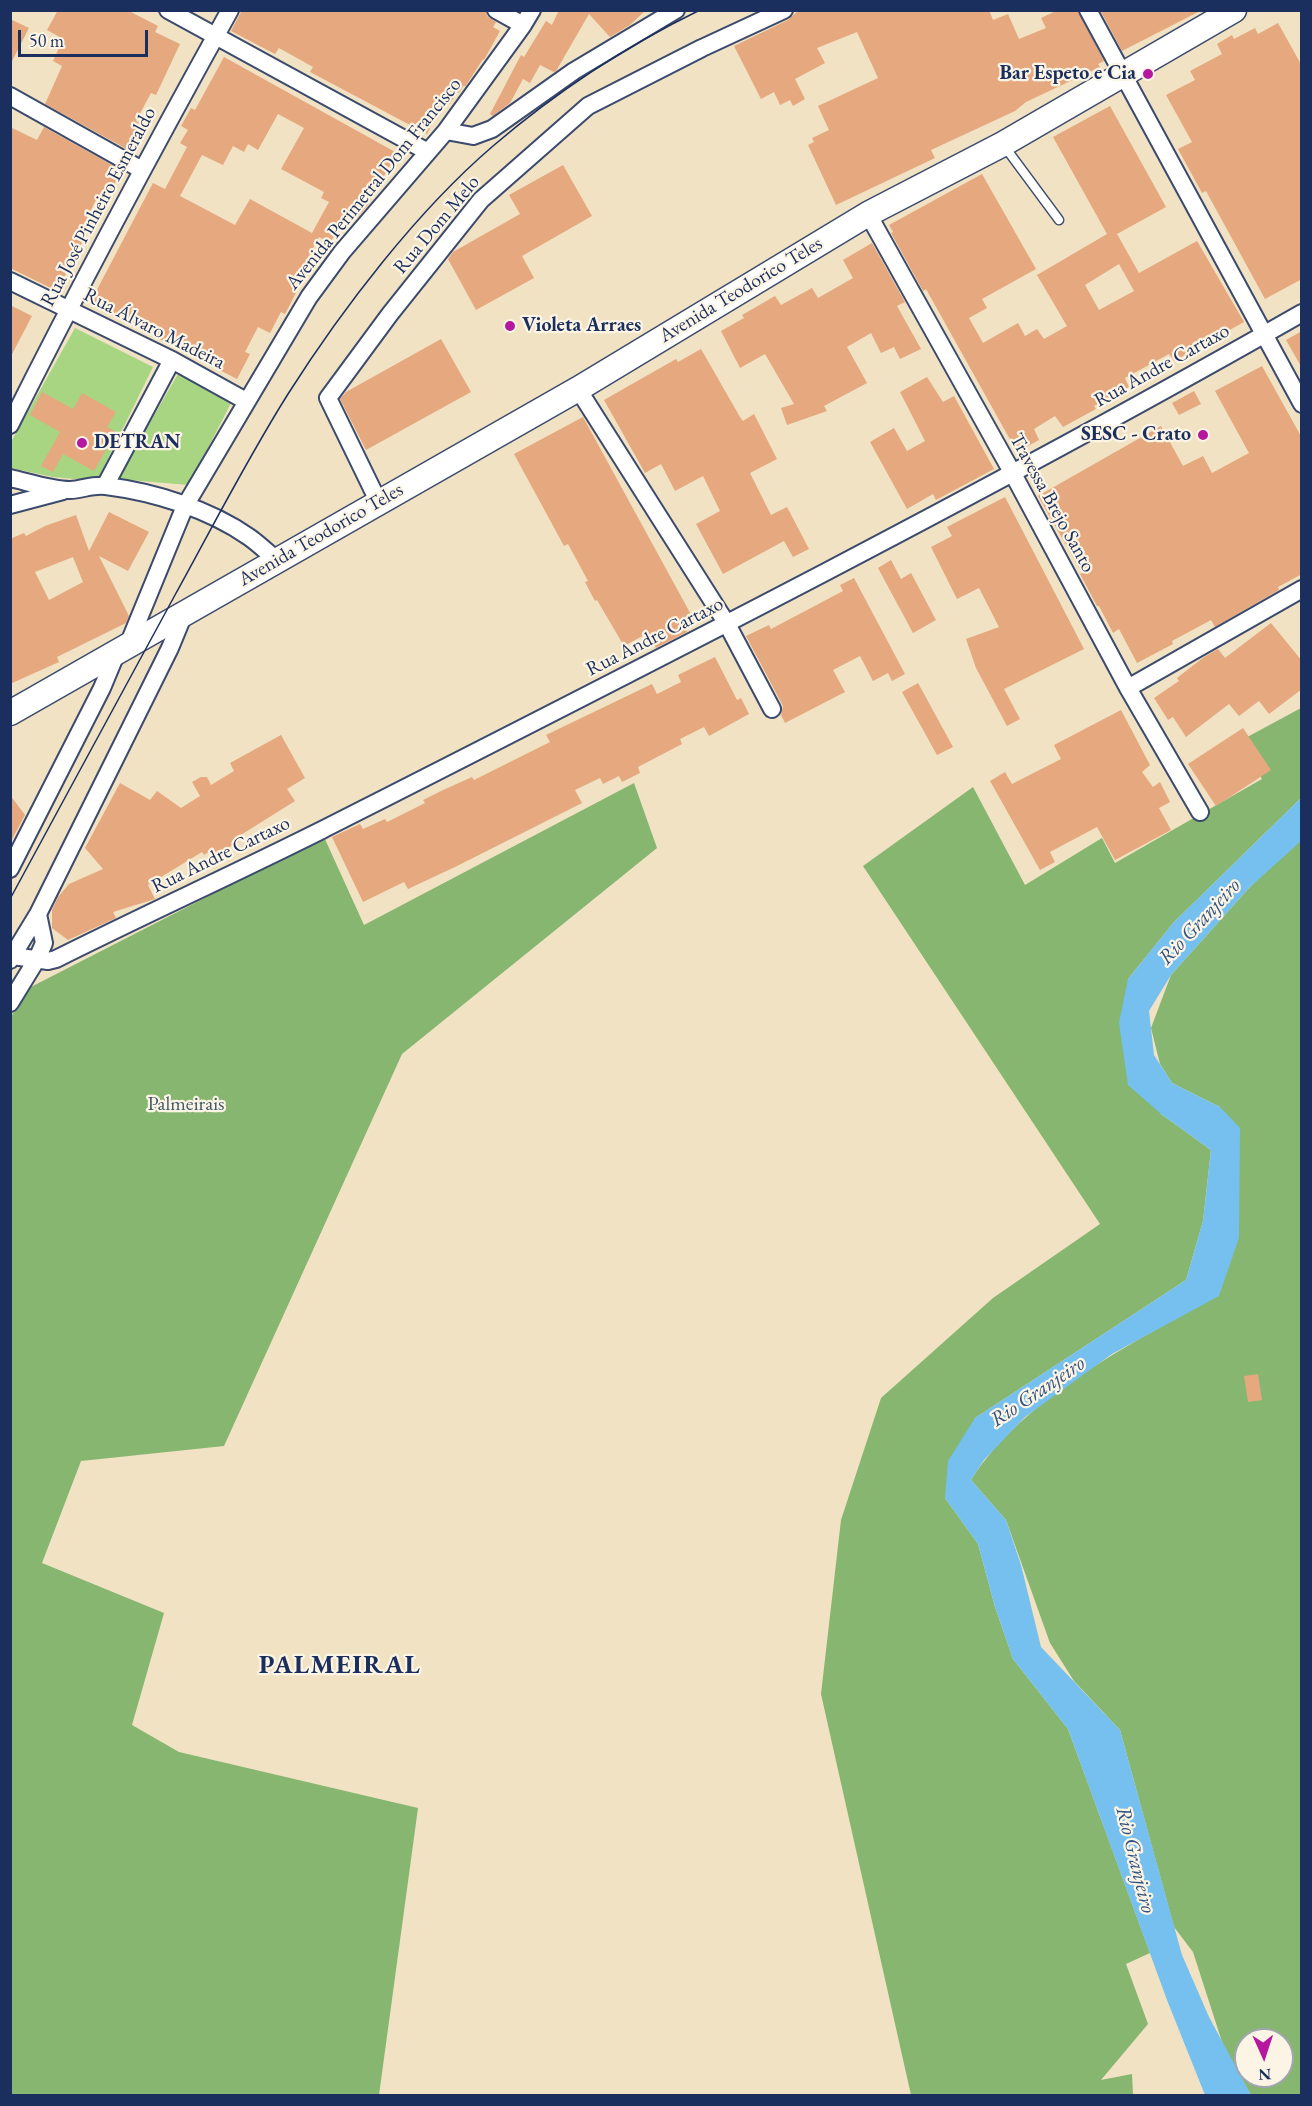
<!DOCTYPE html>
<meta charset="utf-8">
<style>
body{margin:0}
#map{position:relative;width:1312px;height:2106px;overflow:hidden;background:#f0e2c3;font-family:"EB Garamond",serif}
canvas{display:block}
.frame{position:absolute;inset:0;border:12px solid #1b2f5e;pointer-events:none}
.north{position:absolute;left:1234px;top:2028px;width:60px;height:60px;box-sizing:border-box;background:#fcf5e5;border:2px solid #a2a6af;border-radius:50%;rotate:177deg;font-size:16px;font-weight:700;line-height:24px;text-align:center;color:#1b2f5e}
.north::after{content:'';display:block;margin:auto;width:21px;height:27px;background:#b5179e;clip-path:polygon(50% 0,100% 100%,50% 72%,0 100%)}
.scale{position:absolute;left:18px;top:30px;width:130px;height:27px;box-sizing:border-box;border:3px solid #1b2f5e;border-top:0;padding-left:8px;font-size:18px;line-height:21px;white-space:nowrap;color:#1b2f5e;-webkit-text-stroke:4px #fcf5e5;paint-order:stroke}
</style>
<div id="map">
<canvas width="1312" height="2106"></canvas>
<div class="frame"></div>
<div class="north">N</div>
<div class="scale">50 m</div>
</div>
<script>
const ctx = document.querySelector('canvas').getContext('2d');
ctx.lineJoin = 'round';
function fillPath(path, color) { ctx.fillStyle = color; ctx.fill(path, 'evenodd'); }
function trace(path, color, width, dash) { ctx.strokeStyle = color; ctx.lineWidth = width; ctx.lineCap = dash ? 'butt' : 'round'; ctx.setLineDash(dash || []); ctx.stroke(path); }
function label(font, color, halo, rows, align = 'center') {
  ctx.font = font + ' "EB Garamond",serif'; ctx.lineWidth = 4.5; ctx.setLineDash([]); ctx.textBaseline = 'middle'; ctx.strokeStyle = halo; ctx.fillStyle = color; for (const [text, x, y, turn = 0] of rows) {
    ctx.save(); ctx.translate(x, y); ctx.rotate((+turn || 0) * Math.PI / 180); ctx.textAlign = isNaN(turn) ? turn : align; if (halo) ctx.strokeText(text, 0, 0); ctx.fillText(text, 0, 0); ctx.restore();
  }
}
fillPath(new Path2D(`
 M75 328 153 367 97 481 53 477 11 468V442Z
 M178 374 232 401 189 485 117 479Z`), '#a8d582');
fillPath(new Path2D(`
 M1301 708V798L1174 922 1128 979 1161 1114 1211 1150 1203 1221 1186 1280 975 1418 945 1498 978 1544 995 1607 1013 1659 1068 1729 1150 1953 1126 1964 1148 2024 1101 2080 1132 2074 1133 2095H911L821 1694 841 1520 881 1398 993 1298 1100 1224 863 866 973 787 1025 885 1102 838 1115 863 1262 779 1238 742Z
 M634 783 657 848 402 1054 224 1446 81 1461 42 1563 164 1613 132 1725 179 1752 418 1808 379 2095H11L10 1019 25 990 324 837 364 925Z
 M1301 838V2095H1251L1224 2048 1193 1952 1174 1927 1120 1730 1074 1681 1050 1643 1006 1520 971 1480C1025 1396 1134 1342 1219 1295L1220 1107 1172 1083 1160 1064 1151 1028 1171 975 1249 888ZM1246 2040H1282V2076H1246Z`), '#86b670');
fillPath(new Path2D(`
 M1301 798V841L1249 888 1171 975 1149 1011 1154 1055 1172 1083 1220 1107 1240 1128 1239 1238 1219 1296 1112 1354 1025 1417 984 1460 971 1480 1006 1520 1021 1565 1041 1647 1120 1730 1182 1955 1209 2017 1251 2095H1205L1167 2000 1068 1729 1013 1659 995 1607 978 1544 945 1498 948 1461 975 1418 1186 1280 1203 1221 1211 1150 1161 1114 1128 1085 1119 1023 1128 979 1174 922Z`), '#75c0ee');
fillPath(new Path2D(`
 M58 10H127L158 26 155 32 180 44 156 95 151 93 136 121 148 127 134 153 45 104 62 66 53 61 63 39 47 30Z
 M242 10H486L487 16 496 22 493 27 500 31 484 60 483 59 465 87 464 85 459 93 457 92 450 104 444 101 427 134 310 72 313 67 279 48 275 54 231 31Z
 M559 10H646L630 25 610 37 589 14 556 71 554 72 540 65 530 83 523 79 510 103 493 116 490 114 521 55 524 57 546 21 552 25Z
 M799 10H989L993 20 1008 14 1019 39 1046 28 1041 18 1058 10H1078L1104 61 1098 64 1100 67 1026 102 1015 111 931 150 935 158 836 205 808 145 814 142 812 138 829 130 818 106 878 78 857 32 817 48 825 63 795 79 805 99 793 106 790 100 780 105 774 92 761 99 734 46 788 20Z
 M1100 10H1202L1122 51Z
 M10 19 29 28 10 65Z
 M1278 23 1302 66V279L1265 299 1206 191 1202 193 1178 149 1192 142 1166 95 1195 80 1190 71 1222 54 1217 44 1232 35 1234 39 1255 28 1258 34Z
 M224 57 397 153 367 206 358 217 348 212 330 243 319 237 306 261 311 264 285 314 281 312 270 333 258 327 245 352 250 354 237 379 90 303 153 183 165 189 187 147 180 143 188 130 181 126 191 108 195 110ZM278 114 304 128 281 169 324 192 321 198 329 202 312 233 250 199 235 225 180 196 202 155 223 165 233 146 244 152 248 144 258 150Z
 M1110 106 1166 207 1117 234 1139 273 1197 241 1244 322 1174 361 1169 354 1125 378 1129 387 1094 406 1096 409 1063 427 1055 416 1034 429 1039 440 1017 452 926 289 923 291 891 233 893 232 889 225 982 174 1036 269 982 299 987 308 969 318 983 343 1018 323 1025 336 1037 329 1044 339 1067 326 1037 275 1107 234 1053 137ZM1119 264 1134 291 1099 310 1085 285Z
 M10 127 37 140 44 127 121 170 106 201 98 196 83 226 89 229 57 291 10 268Z
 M563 165 592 216 522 256 534 278 476 310 448 259 453 252 520 214 509 195Z
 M872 243 905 302 897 306 921 349 900 359 894 347 881 353 871 333 847 347 867 383 824 406 827 411 787 425 781 408 794 404 765 354 740 368 721 331 744 318 742 315 775 296 781 305 812 288 818 298 853 278 843 260Z
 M10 305 32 316 10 358Z
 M1302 331V368L1286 340Z
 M441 339 471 392 366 450 340 399 346 392Z
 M701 349 740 417 743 421 754 414 777 459 750 473 771 515 787 507 809 549 793 557 784 541 723 574 696 524 720 511 703 476 675 491 661 464 645 473 604 400 676 359 678 362Z
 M1262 366 1302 438V574L1278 587 1279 590 1215 627 1211 620 1172 641 1173 644 1137 663 1119 629 1113 633 1099 606H1097L1080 574 1082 573 1038 496 1161 426 1183 466 1203 456 1212 473 1249 453 1215 391Z
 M927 377 943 402 954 396 994 469 936 500 933 494 907 509 870 442 894 428 907 451 925 441 900 392Z
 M1194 391 1201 404 1179 415 1172 403Z
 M42 392 73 409 82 393 116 412 107 427 116 432 94 471 63 454 53 472 41 466 60 432 30 415Z
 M583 417 694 620 684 625 687 632 656 648 648 633 624 646 597 600 595 601 585 582 588 581 568 544 564 546 514 454Z
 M1005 497 1084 649 1004 689 1020 719 1007 726 976 668 966 639 999 627 979 588 957 599 931 547 952 536 947 527Z
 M109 512 149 532 128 571 99 556 129 616 126 623 57 657 59 662 10 684V539L24 533 26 536 45 526 76 515 89 551ZM73 557 83 582 49 600 35 572Z
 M891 560 901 579 911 573 936 620 913 633 878 568Z
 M854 578 905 674 892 681 888 673 873 681 860 656 833 670 845 692 785 723 781 715 783 706 746 636 769 625 771 629 843 591 840 585Z
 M1271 623 1302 661V689L1269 714 1259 701 1239 716 1229 704 1186 737 1173 717 1168 720 1154 698 1179 681 1177 678 1204 657 1218 649 1225 658Z
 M715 657 737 700 741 698 749 714 709 736 704 727 680 739 682 744 638 767 640 773 622 782 619 776 603 784 600 778 575 790 582 803 457 866 408 889 404 882 363 902 332 837 360 824 363 829 385 819 387 822 425 803 423 800 441 791 472 777 474 780 550 742 546 735 652 684 657 694 681 682 678 675Z
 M918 683 953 747 937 755 902 692Z
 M1121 710 1150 765 1142 772 1153 787 1160 782 1170 802 1159 808 1171 830 1115 860 1097 827 1050 852 1055 862 1040 870 990 781 1005 772 1012 784 1061 759 1054 745Z
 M1243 728 1271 770 1216 806 1188 764Z
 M281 735 305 778 287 789 295 801 236 838 239 842 228 848 231 853 218 860 212 850 204 855 202 852 148 885 155 899 113 912 116 918 68 940 52 928V910L58 897 69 884 103 869 85 848 120 783 150 800 157 791 181 808 200 796 192 782 201 777H207L211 785 234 771 230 763Z
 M10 795 25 815 10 843Z
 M1258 1374 1262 1400 1248 1402 1244 1376Z`), '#e5a87f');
const service = new Path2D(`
 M1005 147 1059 220`);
const minor = new Path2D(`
 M168 10 428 152
 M496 10 523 25
 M1088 10 1302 404
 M10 96 142 170
 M446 131 473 136 492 129 574 71 676 10
 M868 214 1012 472 1128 688 1200 812
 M10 281 172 360 246 401
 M578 389 727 624 772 709
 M10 425C80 285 154 147 230 10
 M10 478C28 482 52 490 70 490 82 490 92 484 106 486 154 492 209 509 249 537 259 544 268 553 278 561
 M105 486 172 360
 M379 503 328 398 390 314 481 200 588 106 702 48 784 10
 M10 505 63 491
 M128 645 185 506 309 297 342 252 446 131 523 25 532 10
 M1128 688 1302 589
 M10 869 102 688 117 652
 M13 956 48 961 56 959C144 915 234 874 322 830 651 663 981 496 1302 313
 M10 960 38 914 170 648 184 614
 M10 1003 37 959 44 943 38 914`);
const secondary = new Path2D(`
 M10 713 578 389 868 214 1003 144 1234 10`);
trace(service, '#3b4a6d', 11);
trace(minor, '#3b4a6d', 20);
trace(secondary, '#3b4a6d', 27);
trace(service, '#fff', 8);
trace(minor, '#fff', 16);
trace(secondary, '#fff', 24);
trace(new Path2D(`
 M10 899C65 798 120 696 175 595 212 528 247 459 288 394 342 309 417 211 493 146 556 92 626 46 700 10`), '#1b2f5e', 1.5);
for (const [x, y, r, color] of [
 [1148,74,6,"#b5179e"],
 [510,326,6,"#b5179e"],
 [1203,435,6,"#b5179e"],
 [82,443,6,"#b5179e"]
]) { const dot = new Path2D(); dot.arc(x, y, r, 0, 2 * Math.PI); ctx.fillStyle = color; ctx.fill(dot); trace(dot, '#fcf5e5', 2); }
label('bold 20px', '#1b2f5e', '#fcf5e5', [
 ["Bar Espeto e Cia",1136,74],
 ["Violeta Arraes",522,326,"left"],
 ["SESC - Crato",1191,435],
 ["DETRAN",94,443,"left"]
], 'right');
label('20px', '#1b2f5e', '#fcf5e5', [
 ["Avenida Perimetral Dom Francisco",374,184,-51],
 ["Rua José Pinheiro Esmeraldo",99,207,-62],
 ["Rua Dom Melo",437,225,-50],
 ["Avenida Teodorico Teles",741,290,-31],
 ["Rua Álvaro Madeira",154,329,27],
 ["Rua Andre Cartaxo",1162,366,-29],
 ["Travessa Brejo Santo",1052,503,61],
 ["Avenida Teodorico Teles",321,535,-30],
 ["Rua Andre Cartaxo",655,637,-27],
 ["Rua Andre Cartaxo",221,855,-26]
]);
label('20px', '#3e5867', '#fcf5e5', [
 ["Palmeirais",186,1105]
]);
label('italic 21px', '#325382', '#fcf5e5', [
 ["Rio Granjeiro",1200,922,-47],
 ["Rio Granjeiro",1038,1392,-34],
 ["Rio Granjeiro",1135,1860,76]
]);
ctx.letterSpacing = '1.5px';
label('bold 26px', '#1b2f5e', '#fcf5e5', [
 ["PALMEIRAL",340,1666]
]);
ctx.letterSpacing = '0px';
</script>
